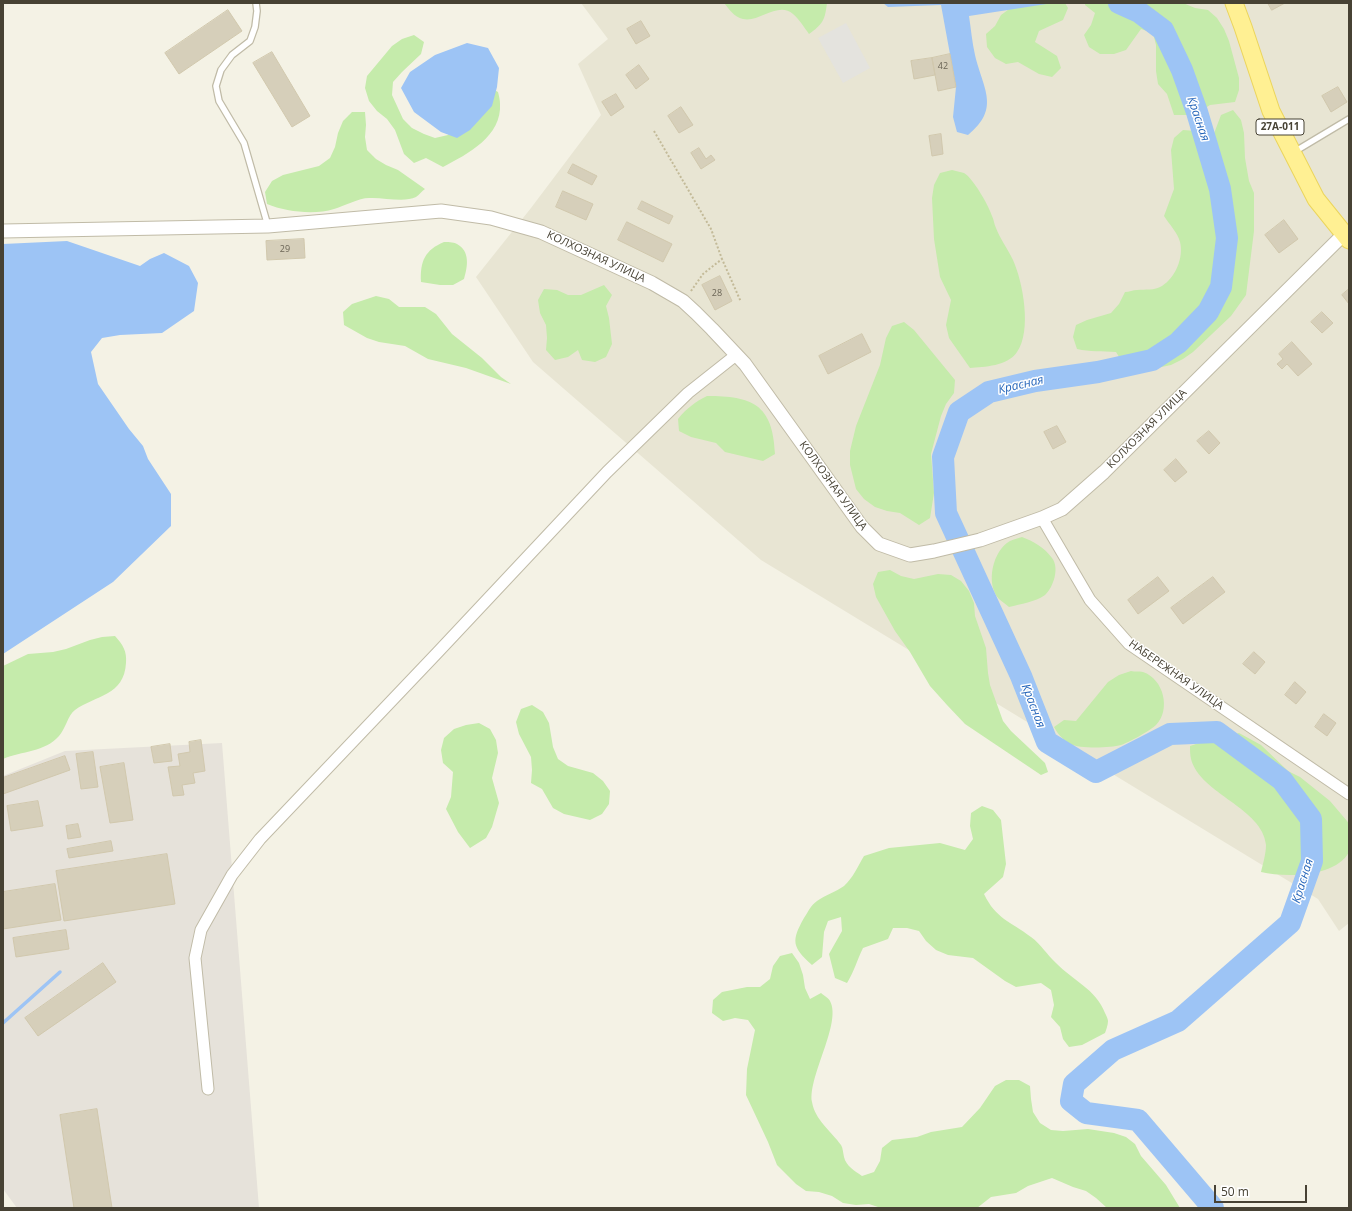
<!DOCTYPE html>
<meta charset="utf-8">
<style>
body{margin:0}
#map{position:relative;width:1352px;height:1211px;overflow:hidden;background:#f4f2e5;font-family:"Open Sans",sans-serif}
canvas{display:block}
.frame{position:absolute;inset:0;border:4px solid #474234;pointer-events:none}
.scale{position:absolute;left:1214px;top:1185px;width:93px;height:18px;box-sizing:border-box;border:2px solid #474234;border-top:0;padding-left:5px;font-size:12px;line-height:14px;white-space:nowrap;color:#474234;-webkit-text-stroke:3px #fff;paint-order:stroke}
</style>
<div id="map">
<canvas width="1352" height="1211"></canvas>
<div class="frame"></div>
<div class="scale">50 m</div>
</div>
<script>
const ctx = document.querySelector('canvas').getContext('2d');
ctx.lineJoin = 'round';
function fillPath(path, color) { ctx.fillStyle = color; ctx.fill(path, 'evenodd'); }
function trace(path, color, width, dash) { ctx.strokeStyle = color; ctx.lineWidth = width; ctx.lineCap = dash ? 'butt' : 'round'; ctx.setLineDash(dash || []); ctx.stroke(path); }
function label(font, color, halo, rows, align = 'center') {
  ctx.font = font + ' "Open Sans",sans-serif'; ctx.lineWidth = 3; ctx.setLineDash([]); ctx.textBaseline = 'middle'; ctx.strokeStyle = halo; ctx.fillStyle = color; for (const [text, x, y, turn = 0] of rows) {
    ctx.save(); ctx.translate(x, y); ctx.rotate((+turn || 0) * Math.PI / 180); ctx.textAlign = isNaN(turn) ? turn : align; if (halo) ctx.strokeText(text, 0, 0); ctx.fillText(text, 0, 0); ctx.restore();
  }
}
fillPath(new Path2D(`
 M581 3H1349V923L1339 931 1318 899 761 560 533 362 476 277 531 208 601 115 578 64 608 39Z`), '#e8e5d3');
fillPath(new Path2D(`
 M222 743 259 1208H17L3 1189V776L65 751Z`), '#e6e2da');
fillPath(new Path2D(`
 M724 3H827C825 20 823 24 809 34 804 27 799 19 793 14 778 1 759 23 743 19 734 17 729 9 724 3Z
 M1022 3H1065L1068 8 1063 20 1039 31 1035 42 1057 56 1061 68 1052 77 1039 74 1018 62 1006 64 995 58 987 47 986 34 995 26 1001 15 1012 7Z
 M1085 3H1183L1195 8 1208 10 1217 18 1224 29 1229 41 1239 78V90L1235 102 1210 105 1199 112 1187 115H1174L1167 94 1158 84 1156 71V45L1153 33 1141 29 1126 50 1114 54H1100L1089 47 1084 35 1091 25 1095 13 1085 5Z
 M414 35 424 42 421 54 402 72 393 82 392 95 403 119 412 128 424 134 435 138 448 135 458 128 487 86 498 92C499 96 500 100 500 104 502 136 468 154 443 167L426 158 414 163 404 154 395 130 387 119 377 111 369 101 365 88 367 76 392 46 402 39Z
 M1233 110 1241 120 1244 133 1245 158 1249 181 1254 193V231L1246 295 1231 316 1193 352 1183 359 1171 365 1147 370 1134 369 1123 363 1116 352C1102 351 1090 352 1077 349L1073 337 1076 325 1087 320 1111 313 1119 304 1125 292C1129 292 1133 290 1137 290 1146 289 1154 291 1162 286 1175 278 1184 258 1180 242 1178 233 1169 224 1164 216L1174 189 1171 150 1174 138 1183 130 1196 131 1200 143 1207 152 1221 115Z
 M352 112H365L366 125 365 137 367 150 376 159 386 165 398 170 425 189C422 191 419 195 416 197 404 203 383 197 369 198 359 198 344 206 334 209 315 215 286 212 267 204L265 192 272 181 283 175 319 166 330 158 335 147 338 133 343 121Z
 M952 170C956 171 960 172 964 173 973 178 989 206 992 216 994 220 994 224 996 228 1000 239 1008 249 1013 260 1023 282 1032 331 1017 352 1008 366 984 367 970 368L949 338 946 325 951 300 940 277 934 239 932 198 934 185 940 173Z
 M444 242C447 242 453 242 457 244 470 251 468 266 464 279L453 285H440L421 282C420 261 425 250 444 242Z
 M604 285 612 295 606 306 609 318 612 344 606 357 595 362 582 360 578 350 568 357 555 360 546 350 547 338 546 325 540 313 538 300 544 289 557 290 568 295H581Z
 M376 296 389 299 399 307H425L436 314 452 334 482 358 501 377 511 384 466 368 428 359 405 346 379 342 367 338 344 325 343 312 352 304Z
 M904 322 914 330 955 380 954 393 946 404 941 416 931 454 934 493 930 518 919 525 900 513 887 511 875 507 864 499 856 489 850 465V451L856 426 880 365 886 338 892 326Z
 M707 396C752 396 773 404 775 454L763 461 725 452 716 443 691 437 679 431 678 419C687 408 695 402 707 396Z
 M1022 537C1033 541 1045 548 1052 558 1060 568 1053 588 1045 595 1035 602 1021 604 1009 607 1006 604 1002 602 999 599 985 584 993 550 1010 541 1014 539 1019 538 1022 537Z
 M890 570 901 576 914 579 938 574 951 575 961 581 969 591 974 603 975 616 986 648 988 673 990 685 1003 721 1011 731 1045 763 1048 772 1041 775 965 724 947 705 930 686 910 652 895 631 876 597 873 584 878 572Z
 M115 636C123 645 127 651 126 663 124 696 96 695 75 710 68 715 65 730 59 736 45 752 22 751 3 759V666L28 654 53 652 66 649 90 640 102 637Z
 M1131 671C1135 672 1139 671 1143 672 1164 679 1171 710 1156 725 1151 730 1128 743 1121 745 1110 748 1080 749 1070 744 1062 739 1058 734 1054 727L1064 720 1076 721 1108 682 1119 675Z
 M532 705 543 712 549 723 553 747 558 759 568 766 593 773 603 781 610 791 609 804 602 814 590 820 564 814 553 808 542 789 531 783 532 770 531 757 519 734 516 722 521 709Z
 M479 723 490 729 496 740 498 753 492 778 499 803 492 827 486 838 470 848 458 832 446 809 451 797 453 772 443 763 441 750 444 738 454 729 466 725Z
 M1239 733 1261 745 1288 771 1300 777 1330 801 1347 821 1349 824V852C1336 877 1286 878 1261 872 1263 864 1266 853 1266 845 1263 808 1200 794 1191 759 1190 755 1190 750 1190 746L1202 742 1215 741Z
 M982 806 993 810 1001 820 1006 864 1003 877 984 894C996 919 1010 921 1031 937 1041 944 1047 955 1056 963 1072 980 1096 989 1105 1013 1106 1015 1108 1019 1108 1021 1108 1025 1106 1030 1105 1033L1082 1045 1069 1047 1063 1039 1060 1027 1051 1017 1054 1005 1051 990 1041 983 1016 987 1005 981 973 958 948 955 936 950 926 941 919 931 907 928H893L888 939 863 948C857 960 854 972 847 983L835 978 829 954 842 931 841 917 828 921 824 932 822 957 812 965C792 947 791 941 804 918 808 912 811 905 817 901 825 895 836 892 844 886 853 878 858 866 864 856L889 848 940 843 965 850 973 839 970 826 971 813Z
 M792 953 799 963 803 975 805 988 810 999 821 993C824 996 829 998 830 1001 842 1023 808 1076 812 1102 815 1120 831 1131 841 1145 843 1148 843 1153 844 1157 846 1166 855 1171 862 1176L874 1172 880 1161 882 1148 892 1140 917 1137 931 1132 962 1127 980 1108 995 1086 1006 1080H1019L1030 1086 1031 1099 1033 1112 1040 1123 1051 1130 1063 1131 1088 1129 1114 1133 1126 1137 1135 1144 1141 1156 1166 1185 1180 1208H1107L1096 1198 1086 1191 1073 1187 1052 1178 1028 1186 1016 1193 991 1197 977 1208H881L869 1204 856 1205 843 1203 832 1196 819 1192 806 1191 796 1184 777 1165 768 1142 746 1095 747 1069 755 1030 748 1020 735 1018 723 1021 712 1013 713 1000 722 992 747 987H760L770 979 773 966 780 956Z`), '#c5ebab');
fillPath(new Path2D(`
 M846 23 870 68 843 83 818 38Z`), '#e4e3de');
fillPath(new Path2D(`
 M883 3H1053L969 16C971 29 972 42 975 55 983 89 1001 108 968 135L957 132 953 117 956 87 941 5 888 7Z
 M467 43 488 48 499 68 497 87 492 106 470 130 457 138 441 132 414 112 401 88 410 72 435 55Z
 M67 241 140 266 150 259 164 253 189 266 198 283 194 311 162 333 120 335 102 338 91 352 98 384 129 429 143 446 148 459 171 494V526L113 582 3 654V244Z`), '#9dc4f5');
trace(new Path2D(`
 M3 1023 60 972`), '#9dc4f5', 3.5);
trace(new Path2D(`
 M1119 3 1139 12 1163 30 1182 70 1197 112 1220 189 1227 238 1221 287 1208 312 1178 343 1152 360 1098 372 1035 381 989 392 959 412 943 457 946 513 1021 676 1047 742 1096 772 1170 734 1217 732 1282 780 1311 819 1312 861 1290 923 1178 1021 1113 1050 1074 1084 1071 1101 1086 1113 1138 1120 1213 1208`), '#9dc4f5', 22);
const building = new Path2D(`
 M1268 3H1285L1272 10Z
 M228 10 242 31 179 74 165 53Z
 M641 21 650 36 636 44 627 29Z
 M272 52 310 116 292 127 253 63Z
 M950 54 956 87 938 91 932 58Z
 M932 58 935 75 914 79 911 61Z
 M639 65 649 79 636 89 626 75Z
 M1338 87 1347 102 1331 112 1322 96Z
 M616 94 624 107 611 116 602 102Z
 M681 107 693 125 679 133 668 116Z
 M941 134 943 154 932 156 929 136Z
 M699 148 706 159 711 155 715 160 701 169 691 153Z
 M573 164 597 176 592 185 568 173Z
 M563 191 593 204 586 220 556 207Z
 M642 201 673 216 669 224 638 209Z
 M1284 220 1298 239 1279 253 1265 235Z
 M627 222 672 244 663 262 618 240Z
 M304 239 305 258 267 260 266 241Z
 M720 276 732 301 715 310 702 285Z
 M1349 289V304L1342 295Z
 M1322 312 1333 323 1322 333 1311 322Z
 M862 334 871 352 828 374 819 356Z
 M1292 342 1312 364 1298 376 1287 364 1282 369 1277 364 1283 359 1279 354Z
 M1057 426 1066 442 1053 449 1044 432Z
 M1209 431 1220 443 1209 454 1197 441Z
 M1176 459 1187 472 1175 482 1164 470Z
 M1158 577 1169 591 1138 614 1128 600Z
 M1213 577 1225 592 1183 624 1171 608Z
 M1254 652 1265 662 1255 674 1243 664Z
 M1295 682 1306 692 1296 704 1285 695Z
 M1324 714 1336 723 1327 736 1315 727Z
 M201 740 205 771 193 773 195 783 182 785 184 795 173 796 168 767 180 766 178 754 190 752 189 742Z
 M170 744 172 761 154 763 151 747Z
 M93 752 98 787 81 789 76 754Z
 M65 756 70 770 3 794V778Z
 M124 763 133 820 110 823 100 767Z
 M38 801 43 826 11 831 7 806Z
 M78 824 81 837 68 839 66 826Z
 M111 841 113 851 69 858 67 849Z
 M167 854 175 904 64 921 56 871Z
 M55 884 61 920 3 929V892Z
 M66 930 69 949 16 957 13 938Z
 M103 963 116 982 38 1036 25 1018Z
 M97 1109 112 1208H74L60 1115Z`);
fillPath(building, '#d6cfba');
trace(building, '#d1c8ad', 1);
const service = new Path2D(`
 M256 3 257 11 255 27 250 41 232 55 221 70 216 86 219 101 244 143 268 226
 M1294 152 1349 119`);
const minor = new Path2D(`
 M1042 518 1090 600 1129 644 1349 794
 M208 1089 195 958 201 930 232 875 260 839 438 652 607 472 688 393 736 355`);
const tertiary = new Path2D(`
 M3 231 268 226 441 211 491 218 541 232 652 283 683 301 696 313 712 329 745 364 862 527 879 544 910 555 934 551 980 540 1042 518 1062 509 1104 472 1344 234`);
const primary = new Path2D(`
 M1234 3 1243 27 1271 111 1316 199 1349 240`);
trace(service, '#c0bba7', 8);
trace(minor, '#c0bba7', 13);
trace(tertiary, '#c0bba7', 15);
trace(primary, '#ebd55c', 19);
trace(new Path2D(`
 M654 131 711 229 722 259
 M691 291 703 274 722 259 741 302`), '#c3ba98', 2, [2, 2]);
trace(service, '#fff', 5.5);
trace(minor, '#fff', 11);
trace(tertiary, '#fff', 13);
trace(primary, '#fff093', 17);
label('9px', '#6b6556', null, [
 ["42",943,66],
 ["29",285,249],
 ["28",717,293]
]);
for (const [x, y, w] of [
 [1280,127,48]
]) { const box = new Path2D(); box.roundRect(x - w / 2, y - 8, w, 16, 3); ctx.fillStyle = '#fff'; ctx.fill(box); trace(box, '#474234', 1); }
label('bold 10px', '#474234', null, [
 ["27А-011",1280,127]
]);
label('11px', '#474234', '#fff', [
 ["КОЛХОЗНАЯ УЛИЦА",596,257,25],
 ["КОЛХОЗНАЯ УЛИЦА",1147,429,-45],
 ["КОЛХОЗНАЯ УЛИЦА",833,486,54],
 ["НАБЕРЕЖНАЯ УЛИЦА",1176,675,35]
]);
label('italic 12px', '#2666ba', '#fff', [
 ["Красная",1198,119,71],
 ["Красная",1021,385,-13],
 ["Красная",1033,706,69],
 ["Красная",1303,881,-73]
]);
</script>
